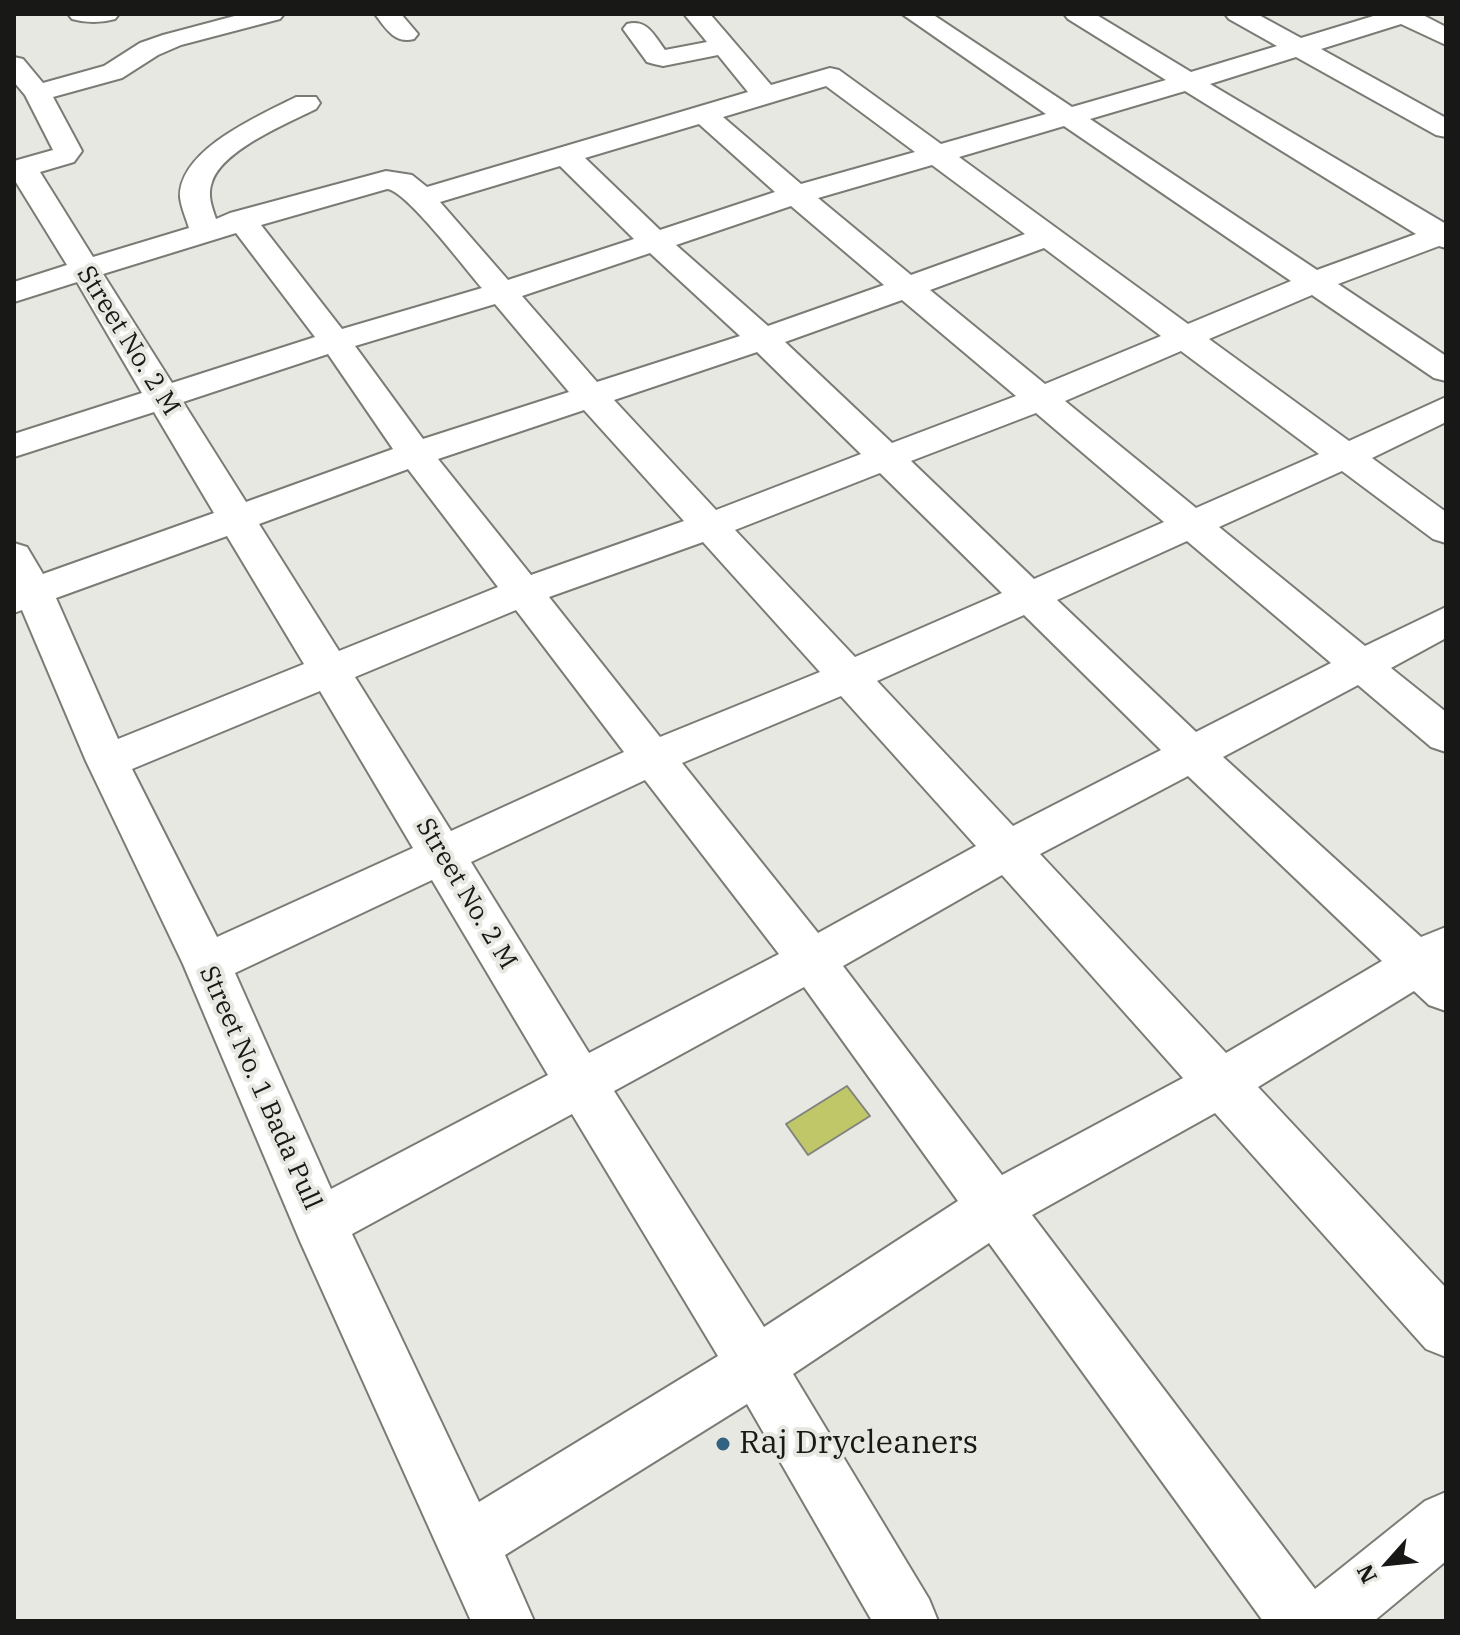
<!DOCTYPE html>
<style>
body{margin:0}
#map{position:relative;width:1460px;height:1635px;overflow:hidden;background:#e8e8e2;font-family:"IBM Plex Serif",serif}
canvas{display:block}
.frame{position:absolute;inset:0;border:16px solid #181816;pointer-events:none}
.north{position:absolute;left:1348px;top:1523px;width:80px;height:80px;-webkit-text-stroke:6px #e8e8e2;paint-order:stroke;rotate:243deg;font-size:22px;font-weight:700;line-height:32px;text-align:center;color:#181816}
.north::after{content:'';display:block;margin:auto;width:28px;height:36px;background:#181816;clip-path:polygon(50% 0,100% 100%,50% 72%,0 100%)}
</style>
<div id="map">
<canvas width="1460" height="1635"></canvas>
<div class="frame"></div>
<div class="north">N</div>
</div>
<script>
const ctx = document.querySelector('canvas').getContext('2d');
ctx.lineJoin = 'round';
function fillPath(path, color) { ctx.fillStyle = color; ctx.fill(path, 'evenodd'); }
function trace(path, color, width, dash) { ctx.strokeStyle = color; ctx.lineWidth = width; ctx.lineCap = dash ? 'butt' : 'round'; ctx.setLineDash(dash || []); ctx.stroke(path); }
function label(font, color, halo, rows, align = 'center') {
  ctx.font = font + ' "IBM Plex Serif",serif'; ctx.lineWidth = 8; ctx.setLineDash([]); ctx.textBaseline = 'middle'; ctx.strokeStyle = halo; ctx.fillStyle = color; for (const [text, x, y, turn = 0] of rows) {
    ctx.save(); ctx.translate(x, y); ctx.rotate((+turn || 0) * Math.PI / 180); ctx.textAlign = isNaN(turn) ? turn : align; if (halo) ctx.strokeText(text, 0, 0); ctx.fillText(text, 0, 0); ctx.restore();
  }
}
const building = new Path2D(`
 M847 1086 870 1116 808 1155 786 1124Z`);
fillPath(building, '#c0c769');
trace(building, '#82837d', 2);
const minor = new Path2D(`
 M68 14H119L115 19C101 23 86 23 72 19Z
 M242 14H284L280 19 181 45 158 55 122 78 53 97 82 151 74 162 40 172 93 257 189 228C186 218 181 207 180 197 179 149 261 115 296 97H316L320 103 316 109C288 123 222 150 212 182 207 195 212 207 216 219L230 213 386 171 412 175 427 187 748 92 718 55 663 66 654 64 647 62 623 29 627 24C647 19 654 35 665 50L707 42 684 14H710L771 85 830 68 839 70 941 144 1046 114 902 14H932L1072 107 1166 80 1068 19 1064 14H1095L1191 72 1277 46 1229 19 1225 14H1257L1301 38 1380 14H1421L1446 27V45L1401 24 1321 49 1446 118V137L1436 135 1296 57 1210 84 1446 224V248L1439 246 1338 284 1446 356V381L1434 378 1312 295 1209 339 1349 441 1446 397V422L1372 458 1446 512V543L1433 539 1342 471 1219 527 1365 646 1446 607V638L1391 668 1446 712V752L1431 747 1358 685 1223 757 1421 937 1446 927V1011L1429 1005 1414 991 1258 1087 1446 1288V1357L1426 1349 1215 1113 1032 1215 1315 1589 1425 1501 1446 1492V1561L1374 1621H1263L989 1243 793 1374 929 1599 938 1621H872L747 1404 505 1555 534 1621H471L300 1241 183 964 86 761 22 610 14 613V543L27 547 43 574 214 513 154 412 14 457V434L142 393 77 282 14 302V282L67 265 14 179V161L53 150 25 95 14 82V57L23 59 43 83 104 66 140 43 163 35ZM826 86 915 152 801 184 723 117ZM1185 91 1416 234 1317 270 1090 119ZM699 124 775 192 660 230 585 158ZM1064 126 1291 281 1188 324 959 157ZM932 165 1025 234 911 275 818 198ZM560 166 634 239 508 280 440 202ZM387 189C406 190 466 270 482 288L342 329 261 225ZM791 206 884 285 768 326 676 245ZM236 233 315 337 172 383 103 274ZM1044 248 1161 336 1045 384 930 290ZM650 253 740 336 597 382 522 296ZM902 300 1016 396 892 443 785 342ZM495 304 569 392 423 439 355 346ZM1181 351 1319 454 1196 508 1065 401ZM757 352 861 454 716 510 614 400ZM328 354 393 449 246 502 183 402ZM584 410 684 521 531 575 438 459ZM1036 413 1164 522 1034 579 911 461ZM408 469 498 587 339 651 259 524ZM880 473 1002 593 855 657 735 530ZM227 536 304 664 118 739 56 598ZM1187 541 1331 663 1196 732 1057 600ZM703 542 820 672 660 737 549 597ZM516 610 624 752 451 831 355 677ZM1024 615 1161 750 1013 826 877 681ZM320 691 413 848 217 937 132 769ZM841 696 976 846 818 933 682 763ZM1188 776 1382 961 1226 1053 1040 854ZM645 780 779 954 589 1053 471 862ZM1002 875 1183 1078 1002 1175 843 966ZM432 880 548 1075 331 1189 235 973ZM804 987 958 1201 764 1327 614 1091ZM572 1114 718 1356 479 1502 352 1234Z
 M375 14H401L418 34 414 39C395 44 386 29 375 14Z`);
trace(minor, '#7a7b75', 4);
fillPath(minor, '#fff');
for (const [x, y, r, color] of [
 [723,1444,8,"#326281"]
]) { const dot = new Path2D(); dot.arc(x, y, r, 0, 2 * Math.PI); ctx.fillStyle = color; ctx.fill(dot); trace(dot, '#e8e8e2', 3); }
label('26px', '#181816', '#e8e8e2', [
 ["Street No. 2 M",128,341,58],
 ["Street No. 2 M",466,894,59],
 ["Street No. 1 Bada Pull",260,1088,66]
]);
label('32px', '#181816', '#e8e8e2', [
 ["Raj Drycleaners",739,1444]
], 'left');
</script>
